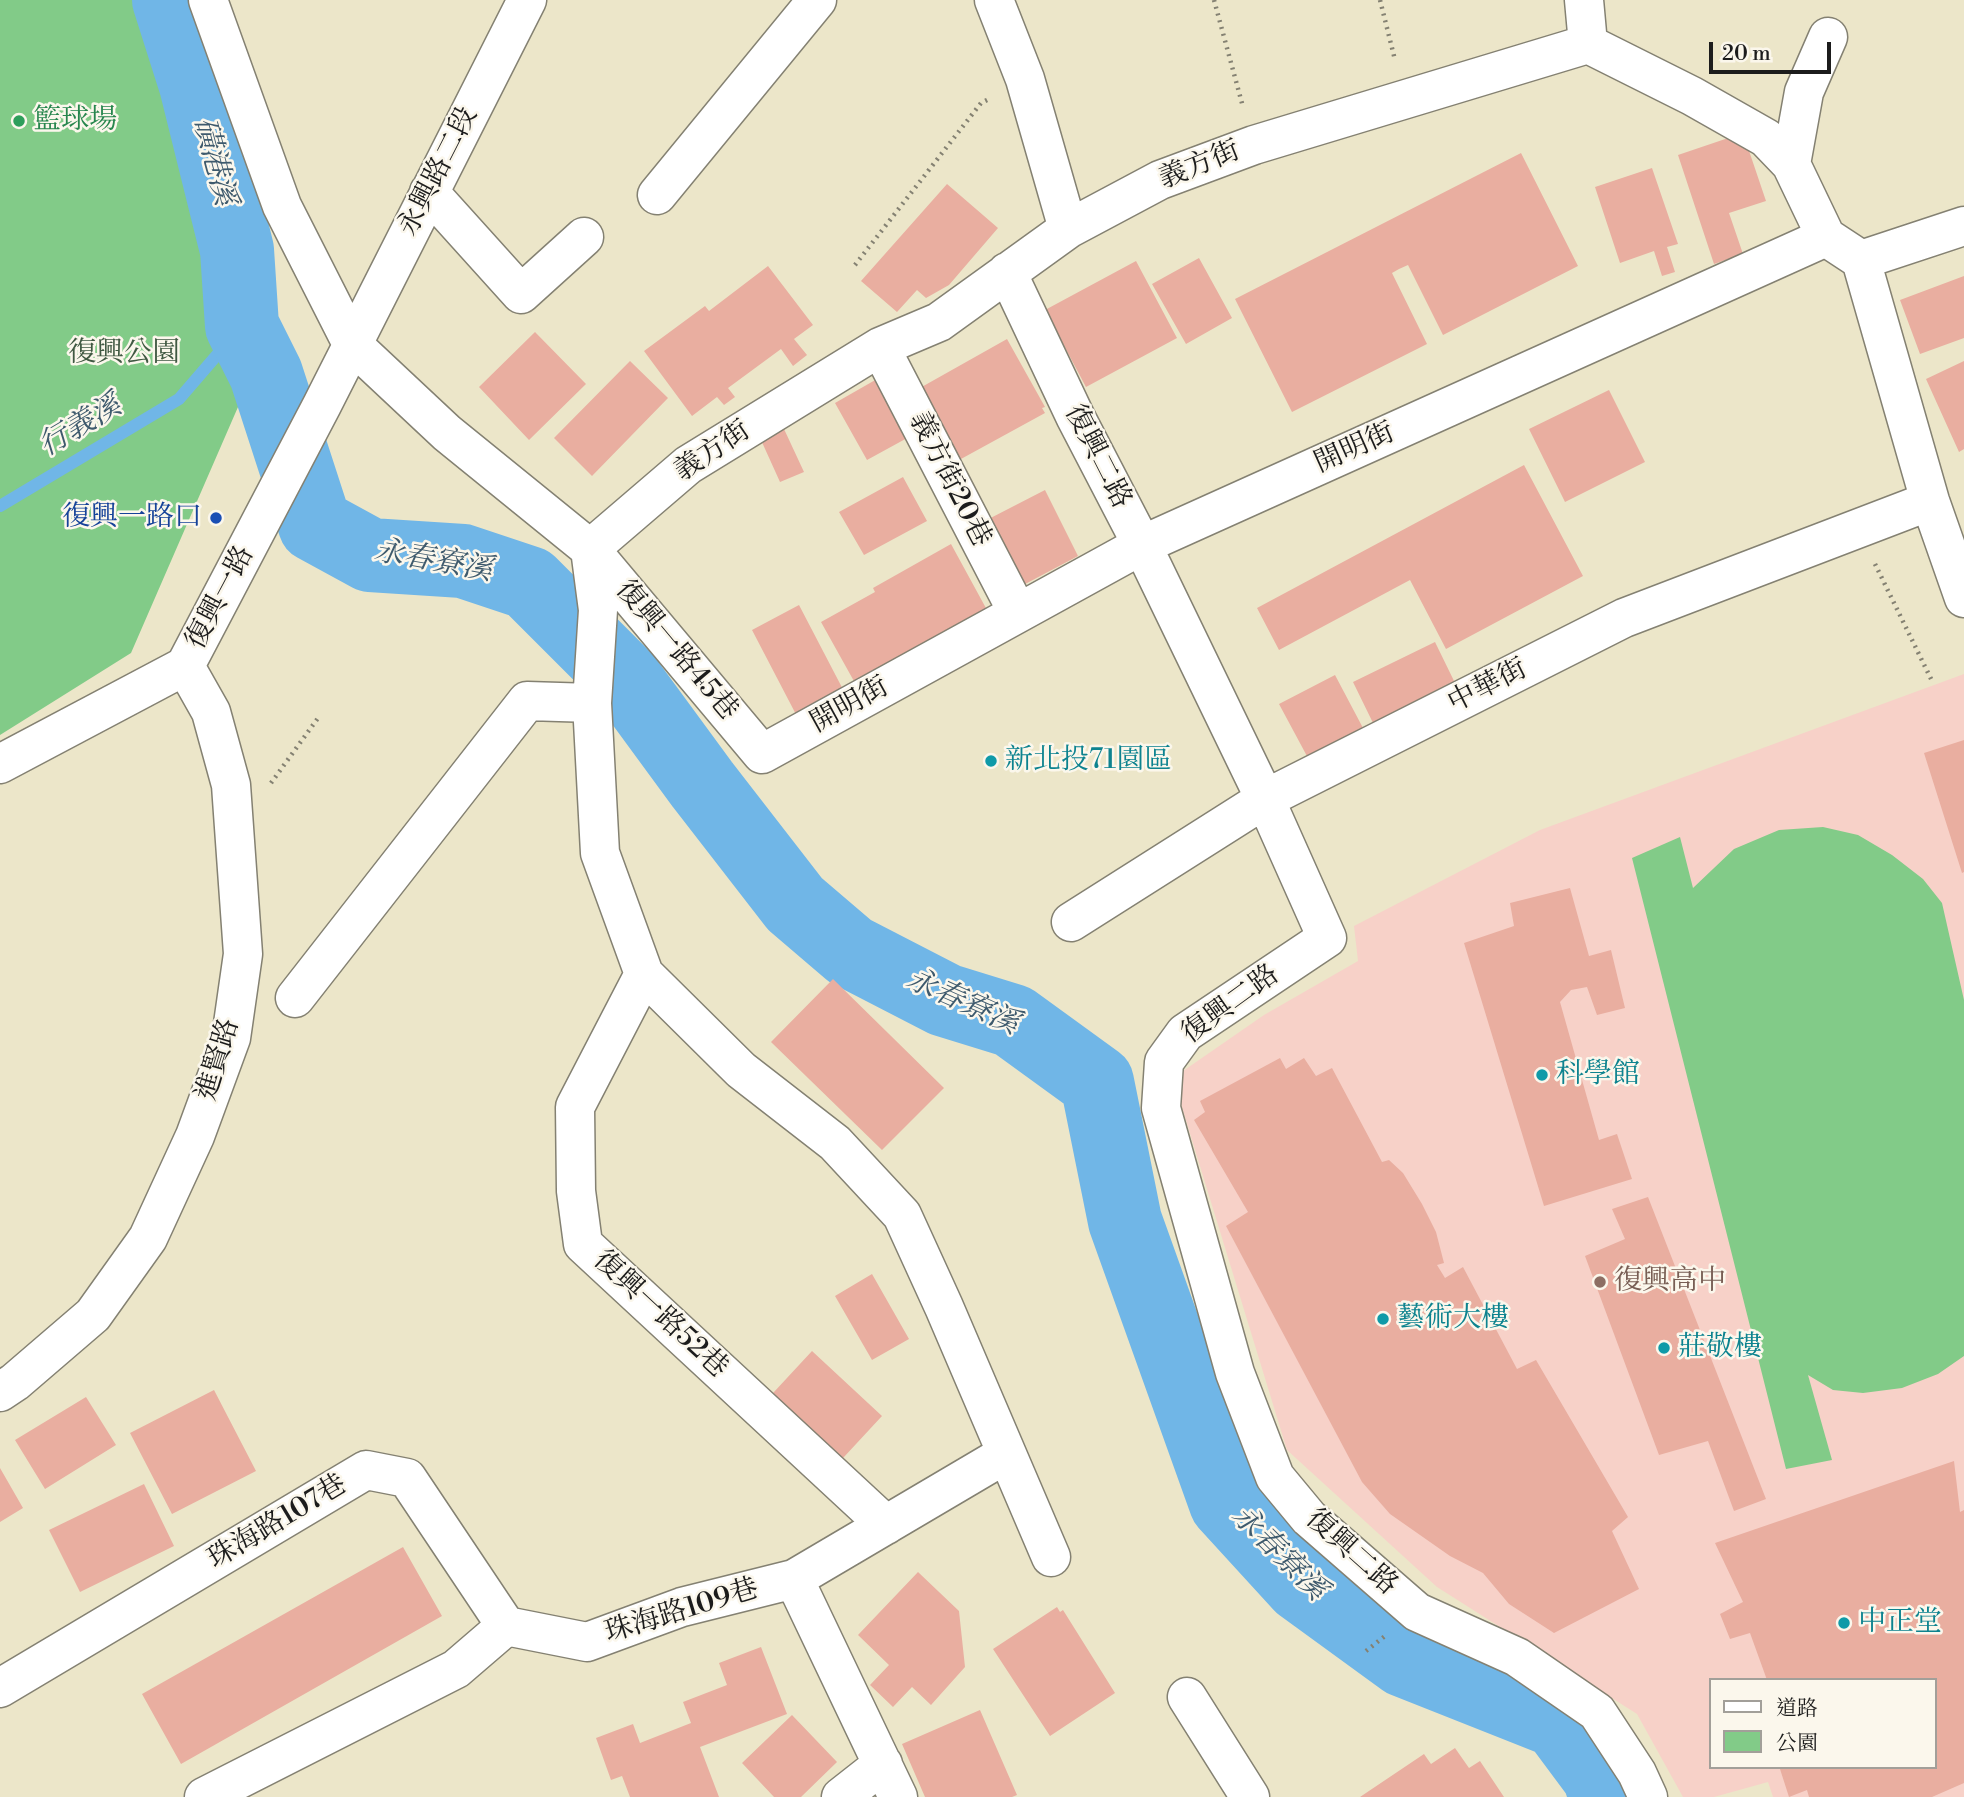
<!DOCTYPE html>
<meta charset="utf-8">
<style>
body{margin:0}
#map{position:relative;width:1964px;height:1797px;overflow:hidden;background:#ece6c9;font-family:"Libre Bodoni","Noto Serif TC",serif}
canvas{display:block}
.legend{position:absolute;left:1709px;top:1678px;width:228px;height:91px;box-sizing:border-box;background:#fbf7ec;border:2px solid #a29f99;margin:0;padding:9px 12px;list-style:none;font-size:21px;color:#1c1c1c}
.legend li{display:flex;align-items:center;gap:14px;height:35px}
.legend b{width:35px;border:2px solid #a29f99}
.scale{position:absolute;left:1709px;top:42px;width:122px;height:32px;box-sizing:border-box;border:4px solid #1c1c1c;border-top:0;padding-left:9px;font-size:21px;line-height:24px;white-space:nowrap;color:#1c1c1c;-webkit-text-stroke:5px #fbf7ec;paint-order:stroke}
</style>
<div id="map">
<canvas width="1964" height="1797"></canvas>
<ul class="legend">
<li><b style="height:9px;background:#fff"></b>道路</li>
<li><b style="height:19px;background:#82cb88"></b>公園</li>
</ul>
<div class="scale">20 m</div>
</div>
<script>
const ctx = document.querySelector('canvas').getContext('2d');
ctx.lineJoin = 'round';
function fillPath(path, color) { ctx.fillStyle = color; ctx.fill(path, 'evenodd'); }
function trace(path, color, width, dash) { ctx.strokeStyle = color; ctx.lineWidth = width; ctx.lineCap = dash ? 'butt' : 'round'; ctx.setLineDash(dash || []); ctx.stroke(path); }
function label(font, color, halo, rows, align = 'center') {
  ctx.font = font + ' "Libre Bodoni","Noto Serif TC",serif'; ctx.lineWidth = 5; ctx.setLineDash([]); ctx.textBaseline = 'middle'; ctx.strokeStyle = halo; ctx.fillStyle = color; for (const [text, x, y, turn = 0] of rows) {
    ctx.save(); ctx.translate(x, y); ctx.rotate((+turn || 0) * Math.PI / 180); ctx.textAlign = isNaN(turn) ? turn : align; if (halo) ctx.strokeText(text, 0, 0); ctx.fillText(text, 0, 0); ctx.restore();
  }
}
fillPath(new Path2D(`
 M1964 674V1797H1773L1768 1782 1714 1797H1683L1637 1714 1437 1587 1287 1450 1173 1078 1264 1015 1358 961 1354 926 1540 830ZM1710 1680H1934V1767H1710Z`), '#f7d1c8');
fillPath(new Path2D(`
 M0 0H137L179 140 258 361 131 653 0 735Z
 M1823 827 1858 835 1892 855 1923 879 1942 903 1964 1000V1356L1938 1374 1902 1388 1863 1393 1833 1390 1808 1375 1832 1460 1786 1469 1632 858 1680 837 1693 888 1734 849 1779 830Z`), '#82cb88');
trace(new Path2D(`
 M0 506 179 399 242 326`), '#70b6e7', 12);
trace(new Path2D(`
 M169 0 196 85 237 250 242 326 266 374 315 525 370 555 463 561 529 583 625 679 702 784 795 904 850 951 945 1000 1013 1021 1097 1082 1125 1221 1226 1503 1301 1585 1404 1660 1558 1721 1599 1776 1606 1797`), '#70b6e7', 74);
fillPath(new Path2D(`
 M1743 133 1766 201 1729 213 1743 254 1714 264 1678 155Z
 M1521 153 1578 266 1443 335 1408 265 1399 269 1392 273 1427 344 1292 412 1235 299Z
 M1652 168 1678 244 1667 247 1675 272 1662 276 1654 251 1620 263 1595 187Z
 M947 184 998 228 949 285 926 298 917 290 897 312 861 281Z
 M1199 258 1232 318 1186 344 1152 284Z
 M1136 261 1177 338 1086 387 1045 310Z
 M768 266 813 325 794 339 807 355 793 366 781 349 728 388 735 397 724 405 717 397 692 416 644 351 705 306 709 311Z
 M1964 276V338L1920 354 1900 300Z
 M535 332 586 384 529 440 479 387Z
 M1007 339 1045 407 1042 408 1045 413 950 465 911 393Z
 M630 361 668 398 592 476 554 438Z
 M1964 361V449L1959 452 1926 379Z
 M877 379 909 437 867 460 835 403Z
 M1609 390 1645 462 1565 502 1529 429Z
 M784 429 804 472 780 482 761 440Z
 M1524 465 1583 576 1446 649 1410 580 1279 650 1257 608Z
 M903 477 927 521 864 555 839 512Z
 M1045 490 1078 556 1012 591 977 525Z
 M951 544 987 610 855 683 821 622 875 592 873 588Z
 M799 605 848 699 801 724 752 630Z
 M1435 642 1456 685 1374 725 1353 682Z
 M1335 675 1363 728 1308 758 1279 704Z
 M1964 740V872L1962 873 1924 753Z
 M1570 888 1589 956 1611 950 1625 1008 1597 1015 1587 987 1571 990 1560 1002 1599 1140 1617 1134 1632 1179 1544 1206 1464 943 1514 926 1510 903Z
 M833 979 944 1088 882 1150 771 1042Z
 M1280 1058 1286 1069 1304 1058 1316 1076 1332 1068 1382 1162 1389 1160 1403 1173 1422 1204 1436 1232 1444 1263 1437 1265 1445 1278 1463 1267 1517 1369 1536 1360 1628 1517 1612 1531 1639 1589 1554 1633 1509 1604 1483 1573 1450 1556 1390 1514 1362 1482 1226 1226 1248 1212 1194 1120 1205 1112 1200 1101Z
 M1648 1197 1766 1499 1734 1511 1708 1441 1659 1455 1585 1256 1625 1239 1612 1209Z
 M872 1274 909 1339 872 1360 835 1296Z
 M812 1351 882 1416 831 1471 761 1406Z
 M214 1390 256 1471 172 1514 130 1433Z
 M86 1397 116 1445 45 1489 15 1440Z
 M1954 1461 1960 1512 1964 1510V1783L1932 1797H1809L1807 1790 1789 1797 1780 1769 1786 1767H1934V1680H1767L1750 1633 1730 1639 1720 1614 1743 1602 1715 1543Z
 M0 1468 23 1508 0 1522Z
 M144 1484 174 1546 80 1592 49 1530Z
 M403 1547 442 1616 181 1764 142 1694Z
 M918 1572 959 1611 965 1667 931 1705 912 1687 893 1707 870 1685 889 1665 858 1635Z
 M1057 1607 1060 1612 1063 1610 1115 1693 1050 1736 993 1649Z
 M761 1647 787 1714 700 1747 719 1797H630L622 1776 611 1780 596 1738 633 1724 640 1743 691 1723 683 1702 727 1685 719 1663Z
 M980 1710 1017 1795 1012 1797H925L902 1744Z
 M792 1715 837 1762 801 1797H774L742 1763Z
 M1455 1748 1469 1768 1480 1761 1504 1797H1360L1424 1754 1431 1764Z`), '#e9aea0');
const minor = new Path2D(`
 M208 0 282 206 352 344 447 433 590 549 762 754 1142 545 1826 237 1861 260 1964 226
 M994 0 1025 79 1068 229
 M1584 0 1588 44
 M1791 164 1804 92 1828 37
 M429 192 521 294 584 237
 M657 195 817 0
 M1861 260 1930 501 1964 598
 M1007 272 1075 416 1142 545 1265 799 1327 938 1185 1033 1164 1062 1161 1108 1235 1373 1275 1477 1309 1518 1417 1612 1517 1657 1597 1712 1637 1773 1648 1797
 M880 347 1018 613
 M590 549 688 465 880 347 939 322 1068 229 1160 180 1254 145 1588 44 1692 96 1766 138 1791 164 1826 237
 M590 549 598 610 592 703 600 853 644 974 741 1070 835 1143 902 1215 944 1307 1051 1557
 M0 764 185 666 322 405 527 0
 M1071 922 1265 799 1624 618 1930 501
 M644 974 575 1107 576 1191 583 1244 886 1525
 M295 998 527 701 592 703
 M0 1392 15 1382 93 1315 148 1238 195 1136 231 1038 243 954 231 785 211 712 185 666
 M794 1579 898 1797
 M0 1688 366 1470 407 1478 506 1626
 M1187 1697 1250 1797
 M204 1797 456 1669 506 1626 587 1642 682 1607 794 1579 1006 1454
 M841 1797 883 1764`);
trace(minor, '#848172', 41);
trace(new Path2D(`
 M1214 0 1243 107
 M1380 0 1395 60
 M855 265 981 103 991 98
 M1875 564 1933 683
 M271 783 318 718
 M1366 1651 1385 1636`), '#848172', 4.5, [2, 5]);
trace(minor, '#fff', 38);
for (const [x, y, r, color] of [
 [19,121,7,"#2e9e5b"],
 [216,518,7,"#1a4fb4"],
 [991,761,7,"#0f9aa8"],
 [1542,1075,7,"#0f9aa8"],
 [1600,1282,7,"#8d6e63"],
 [1383,1319,7,"#0f9aa8"],
 [1664,1348,7,"#0f9aa8"],
 [1844,1623,7,"#0f9aa8"]
]) { const dot = new Path2D(); dot.arc(x, y, r, 0, 2 * Math.PI); ctx.fillStyle = color; ctx.fill(dot); trace(dot, '#fbf7ec', 2.5); }
label('28px', '#27864d', '#fbf7ec', [
 ["籃球場",33,121]
], 'left');
label('28px', '#1c1c1c', '#fbf7ec', [
 ["義方街",1200,166,-22],
 ["永興路二段",439,172,-63],
 ["開明街",1355,449,-24],
 ["義方街",713,452,-34],
 ["復興二路",1097,457,63],
 ["義方街20巷",949,480,63],
 ["復興一路",221,598,-62],
 ["復興一路45巷",676,651,50],
 ["中華街",1488,687,-27],
 ["開明街",850,706,-29],
 ["復興二路",1231,1005,-36],
 ["進賢路",219,1060,-73],
 ["復興一路52巷",660,1315,43],
 ["珠海路107巷",278,1523,-31],
 ["復興二路",1351,1553,42],
 ["珠海路109巷",682,1612,-17]
]);
label('28px', '#405942', '#fbf7ec', [
 ["復興公園",124,354]
]);
label('28px', '#164399', '#fbf7ec', [
 ["復興一路口",202,518]
], 'right');
label('28px', '#0d838f', '#fbf7ec', [
 ["新北投71園區",1005,761],
 ["科學館",1556,1075],
 ["藝術大樓",1397,1319],
 ["莊敬樓",1678,1348],
 ["中正堂",1858,1623]
], 'left');
label('28px', '#785e54', '#fbf7ec', [
 ["復興高中",1614,1282]
], 'left');
label('italic 30px', '#3e5a6d', '#fbf7ec', [
 ["磺港溪",213,162,75],
 ["行義溪",81,427,-31],
 ["永春寮溪",433,562,10],
 ["永春寮溪",962,1003,24],
 ["永春寮溪",1278,1554,45]
]);
</script>
